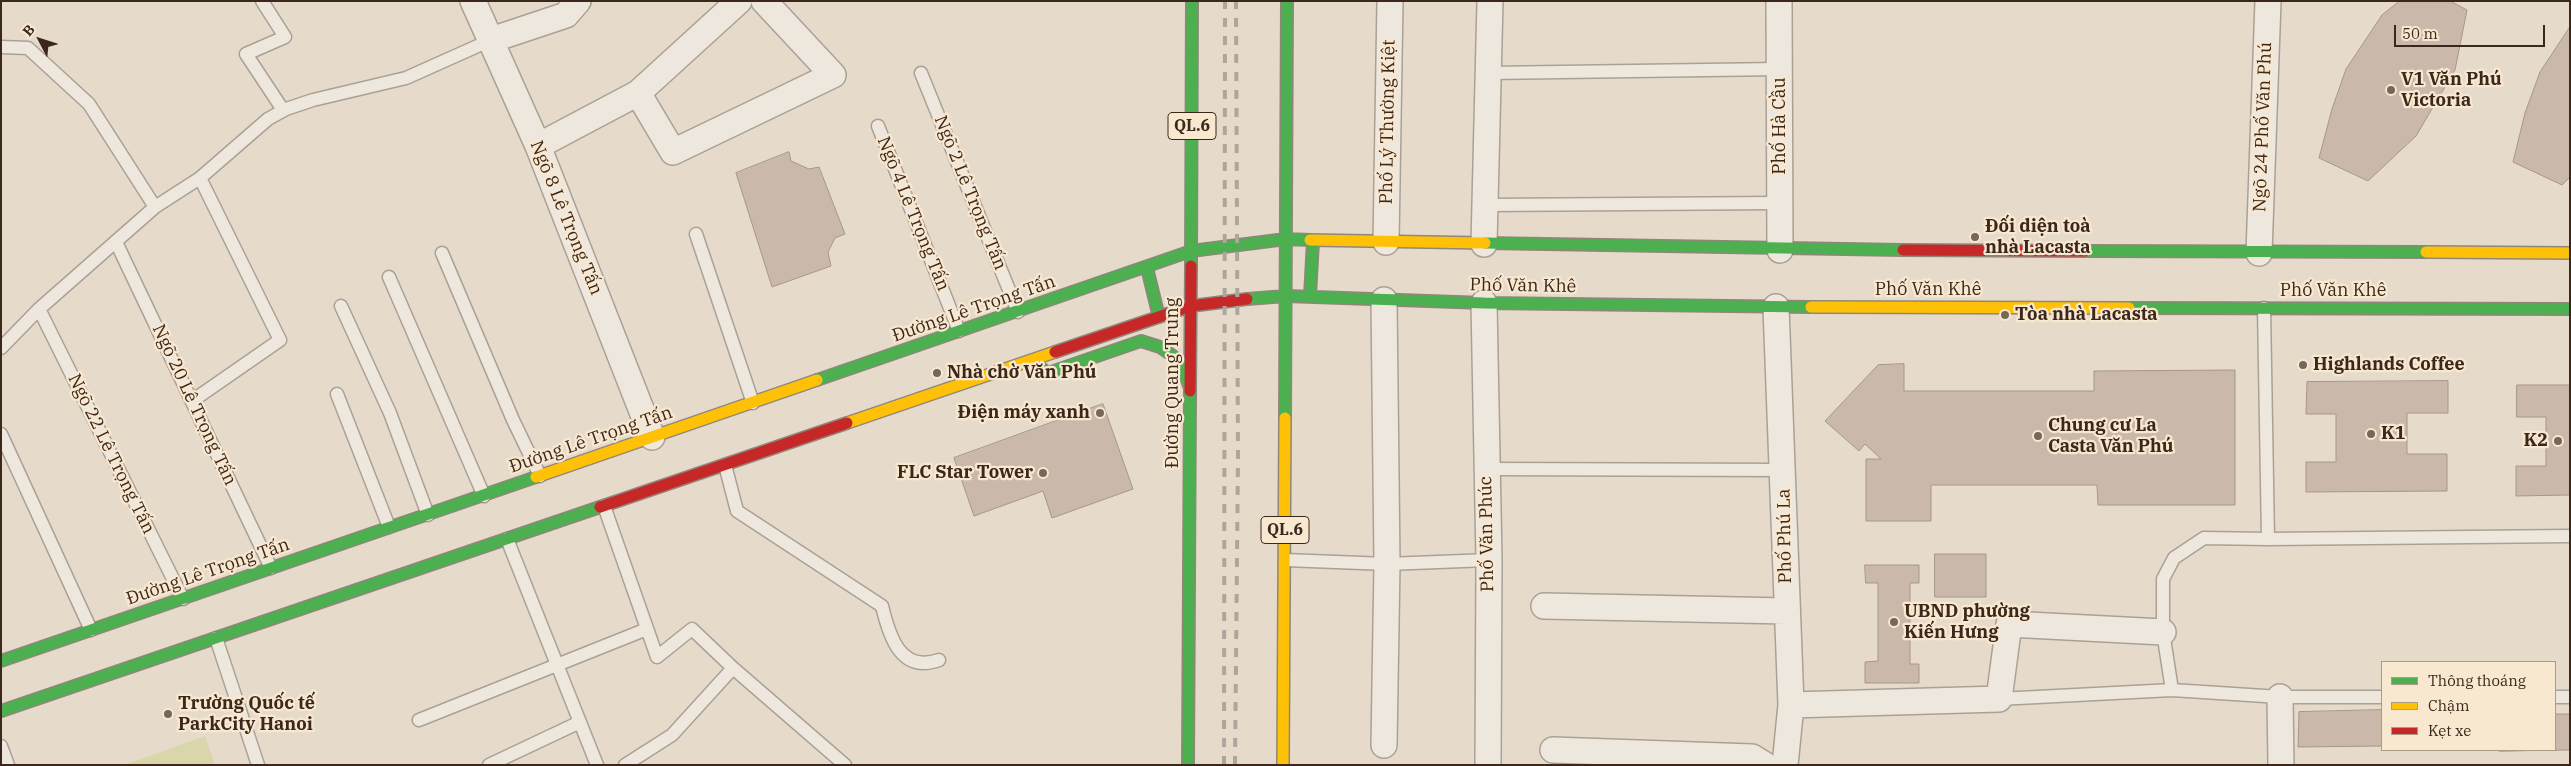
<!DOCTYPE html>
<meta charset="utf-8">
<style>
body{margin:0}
#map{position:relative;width:2571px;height:766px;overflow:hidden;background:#e6dbcb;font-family:"IBM Plex Serif",serif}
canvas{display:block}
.frame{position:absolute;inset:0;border:2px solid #3b271c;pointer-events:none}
.legend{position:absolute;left:2381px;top:661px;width:175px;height:90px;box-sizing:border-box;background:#f9e8d0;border:1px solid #ad9b88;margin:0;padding:6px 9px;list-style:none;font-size:15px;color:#3b271c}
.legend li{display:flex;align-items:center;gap:10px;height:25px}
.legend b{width:25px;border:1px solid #ad9b88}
.north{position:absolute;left:15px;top:15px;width:50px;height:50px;-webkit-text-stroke:4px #f9e8d0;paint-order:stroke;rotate:310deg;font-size:14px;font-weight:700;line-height:20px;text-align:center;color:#3b271c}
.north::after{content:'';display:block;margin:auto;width:18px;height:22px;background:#3b271c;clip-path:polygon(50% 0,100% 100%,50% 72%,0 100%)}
.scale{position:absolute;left:2394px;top:25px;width:151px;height:22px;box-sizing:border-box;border:2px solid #3b271c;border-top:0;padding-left:6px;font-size:15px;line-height:18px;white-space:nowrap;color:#3b271c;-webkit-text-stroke:4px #f9e8d0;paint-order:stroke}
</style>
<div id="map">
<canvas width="2571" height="766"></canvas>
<div class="frame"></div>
<ul class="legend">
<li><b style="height:6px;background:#4caf50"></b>Thông thoáng</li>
<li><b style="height:6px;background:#ffc107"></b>Chậm</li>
<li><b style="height:6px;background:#c62828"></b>Kẹt xe</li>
</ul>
<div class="north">B</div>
<div class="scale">50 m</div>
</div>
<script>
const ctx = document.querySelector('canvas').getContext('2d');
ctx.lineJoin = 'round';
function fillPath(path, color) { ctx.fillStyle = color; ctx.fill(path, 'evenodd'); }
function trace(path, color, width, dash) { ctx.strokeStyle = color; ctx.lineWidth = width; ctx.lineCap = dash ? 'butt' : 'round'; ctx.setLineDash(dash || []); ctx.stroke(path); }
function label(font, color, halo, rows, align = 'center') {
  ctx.font = font + ' "IBM Plex Serif",serif'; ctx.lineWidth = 4.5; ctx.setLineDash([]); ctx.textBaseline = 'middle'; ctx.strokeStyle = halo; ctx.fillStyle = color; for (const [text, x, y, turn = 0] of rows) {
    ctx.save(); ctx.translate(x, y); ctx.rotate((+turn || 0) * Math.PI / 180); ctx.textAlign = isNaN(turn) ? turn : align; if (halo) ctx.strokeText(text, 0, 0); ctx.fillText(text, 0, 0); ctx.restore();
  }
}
fillPath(new Path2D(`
 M205 736 215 765H124Z`), '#dad6ac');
const building = new Path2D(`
 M2400 1H2450L2467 10 2455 70 2416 136 2368 181 2319 158 2332 109 2346 69 2382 15Z
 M2570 27V177L2562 185 2513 162 2525 113 2540 72Z
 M789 152 791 161 809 169 819 167 845 234 835 238 828 252 831 266 772 287 736 173Z
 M1904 364V391H2094V371L2235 370V505H2098L2097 485H1931V521H1866V459H1881L1865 444 1859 451 1825 421 1878 365Z
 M2448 381V413H2407V454H2447V491L2306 492V462H2336V414H2306L2307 382Z
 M2517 385H2570V495L2516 496V466H2546V417H2517Z
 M1103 404 1133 489 1052 518 1043 491 974 516 954 458Z
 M1935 554H1986V597H1935Z
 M1865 565H1919V583H1910V664H1919V683H1865V662L1878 661V583H1866Z
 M2382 710V746L2298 747 2299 712Z
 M2555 714H2570V750L2499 751 2555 750Z`);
fillPath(building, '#cab8ab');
trace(building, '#a6968a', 1);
const lane = new Path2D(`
 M262 1 285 37 246 54 283 110
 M1 47 28 48 89 104 155 207
 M921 73 1018 312
 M1488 73 1779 69
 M878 126 959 331
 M1485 205 1780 203
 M696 234 753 403
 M116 242 271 568
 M442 253 513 420 540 476
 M389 277 484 496
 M341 306 390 413 428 515
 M2264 308 2268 539 2204 538 2174 558 2163 579V632L2172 690 2280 697H2382
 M39 309 183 599
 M1 348 39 309 155 207 200 178 268 119 286 109 313 100 406 78 491 40
 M337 394 389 527
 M192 401 280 340 200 178
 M1 434 91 630
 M725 465 737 511 882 606C889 635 900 674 939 660
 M1486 469 1784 470
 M604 506 657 657 692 629 733 668 845 765
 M507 539 597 765
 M2268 539 2570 536
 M1285 560 1387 564 1489 560
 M216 638 258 765
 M2555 697H2570
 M1999 699 2172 690
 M419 720 647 629
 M1 746 8 765
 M489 765 580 722
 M625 765 672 735 733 668`);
const street = new Path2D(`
 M473 1 538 146 652 437
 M1779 1 1780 250
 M491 40 566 15 578 1
 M638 93 673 152 833 75 764 1
 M538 146 638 93 739 1
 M1386 242 1390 1
 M1484 244 1490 1
 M2259 253 2268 1
 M1484 303 1489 560 1488 765
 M1776 307 1791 705 1785 765
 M1544 606 1787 611
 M2280 697 2281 765
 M1791 705 1999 699 2009 624 2163 632
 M1384 745 1387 564 1384 300
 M1553 750 1752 757 1765 765`);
const fast = new Path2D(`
 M1485 243 1903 250
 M2085 251 2426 252
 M1191 266 1192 1
 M1147 268 1159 317
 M1310 296 1313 241
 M1247 299 1286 296 1484 303 1811 307
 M2129 308 2570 309
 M1032 361 1048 373 1141 341 1160 347 1173 356 1183 369 1190 388
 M817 380 1191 251 1286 239 1310 240
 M1285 418 1287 1
 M1 661 536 477
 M1 711 600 507
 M1188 765 1190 391`);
const slow = new Path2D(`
 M1310 240 1485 243
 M2426 252 2570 253
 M1811 307 2129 308
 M847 423 1055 352
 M536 477 817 380
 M1283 765 1285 418`);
const jam = new Path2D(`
 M1903 250 2085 251
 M1055 352 1191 306 1247 299
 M1190 391 1191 266
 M600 507 847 423`);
trace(lane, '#aba095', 15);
trace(street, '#aba095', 28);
trace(fast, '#90867b', 14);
trace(slow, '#90867b', 14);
trace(jam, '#90867b', 14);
trace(lane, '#eee7de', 12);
trace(street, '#eee7de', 25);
trace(fast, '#4caf50', 11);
trace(slow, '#ffc107', 11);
trace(jam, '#c62828', 11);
trace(new Path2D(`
 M1224 765 1225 1
 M1235 765 1238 455 1236 1`), '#ada69e', 4, [9, 9]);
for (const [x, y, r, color] of [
 [2391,90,5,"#776659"],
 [1975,237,5,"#776659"],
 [2005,315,5,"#776659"],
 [2303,365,5,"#776659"],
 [937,373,5,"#776659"],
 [1100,413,5,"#776659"],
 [2371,434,5,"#776659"],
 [2038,436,5,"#776659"],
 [2558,441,5,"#776659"],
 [1043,473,5,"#776659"],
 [1894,622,5,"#776659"],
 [168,714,5,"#776659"]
]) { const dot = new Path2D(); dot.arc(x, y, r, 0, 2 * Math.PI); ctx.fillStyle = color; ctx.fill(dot); trace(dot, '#f9e8d0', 2); }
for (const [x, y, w] of [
 [1192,126,48],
 [1285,530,48]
]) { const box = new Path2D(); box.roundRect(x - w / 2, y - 13.5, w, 27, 4); ctx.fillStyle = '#f9e8d0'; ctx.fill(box); trace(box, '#3b271c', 1); }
label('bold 16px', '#3b271c', null, [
 ["QL.6",1192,126],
 ["QL.6",1285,530]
]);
label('bold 18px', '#3b271c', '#f9e8d0', [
 ["V1 Văn Phú",2401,80],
 ["Victoria",2401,101],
 ["Đối diện toà",1985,227],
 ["nhà Lacasta",1985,248],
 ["Tòa nhà Lacasta",2015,315],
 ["Highlands Coffee",2313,365],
 ["Nhà chờ Văn Phú",947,373],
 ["Điện máy xanh",1090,413,"right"],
 ["Chung cư La",2048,426],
 ["Casta Văn Phú",2048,447],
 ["K1",2381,434],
 ["K2",2548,441,"right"],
 ["FLC Star Tower",1033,473,"right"],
 ["UBND phường",1904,612],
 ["Kiến Hưng",1904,633],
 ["Trường Quốc tế",178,704],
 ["ParkCity Hanoi",178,725]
], 'left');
label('18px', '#3b271c', '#f9e8d0', [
 ["Phố Lý Thường Kiệt",1388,122,-89],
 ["Phố Hà Cầu",1780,126,-90],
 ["Ngõ 24 Phố Văn Phú",2263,127,-88],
 ["Ngõ 2 Lê Trọng Tấn",970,193,68],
 ["Ngõ 4 Lê Trọng Tấn",913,214,68],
 ["Ngõ 8 Lê Trọng Tấn",566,218,68],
 ["Phố Văn Khê",1523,286,1],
 ["Phố Văn Khê",1928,290],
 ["Phố Văn Khê",2333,291],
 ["Đường Lê Trọng Tấn",974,309,-19],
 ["Đường Quang Trung",1173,383,-90],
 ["Ngõ 20 Lê Trọng Tấn",194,405,65],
 ["Đường Lê Trọng Tấn",591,440,-19],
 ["Ngõ 22 Lê Trọng Tấn",111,454,64],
 ["Phố Văn Phúc",1487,534,-91],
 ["Phố Phú La",1785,536,-91],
 ["Đường Lê Trọng Tấn",208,572,-19]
]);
</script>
